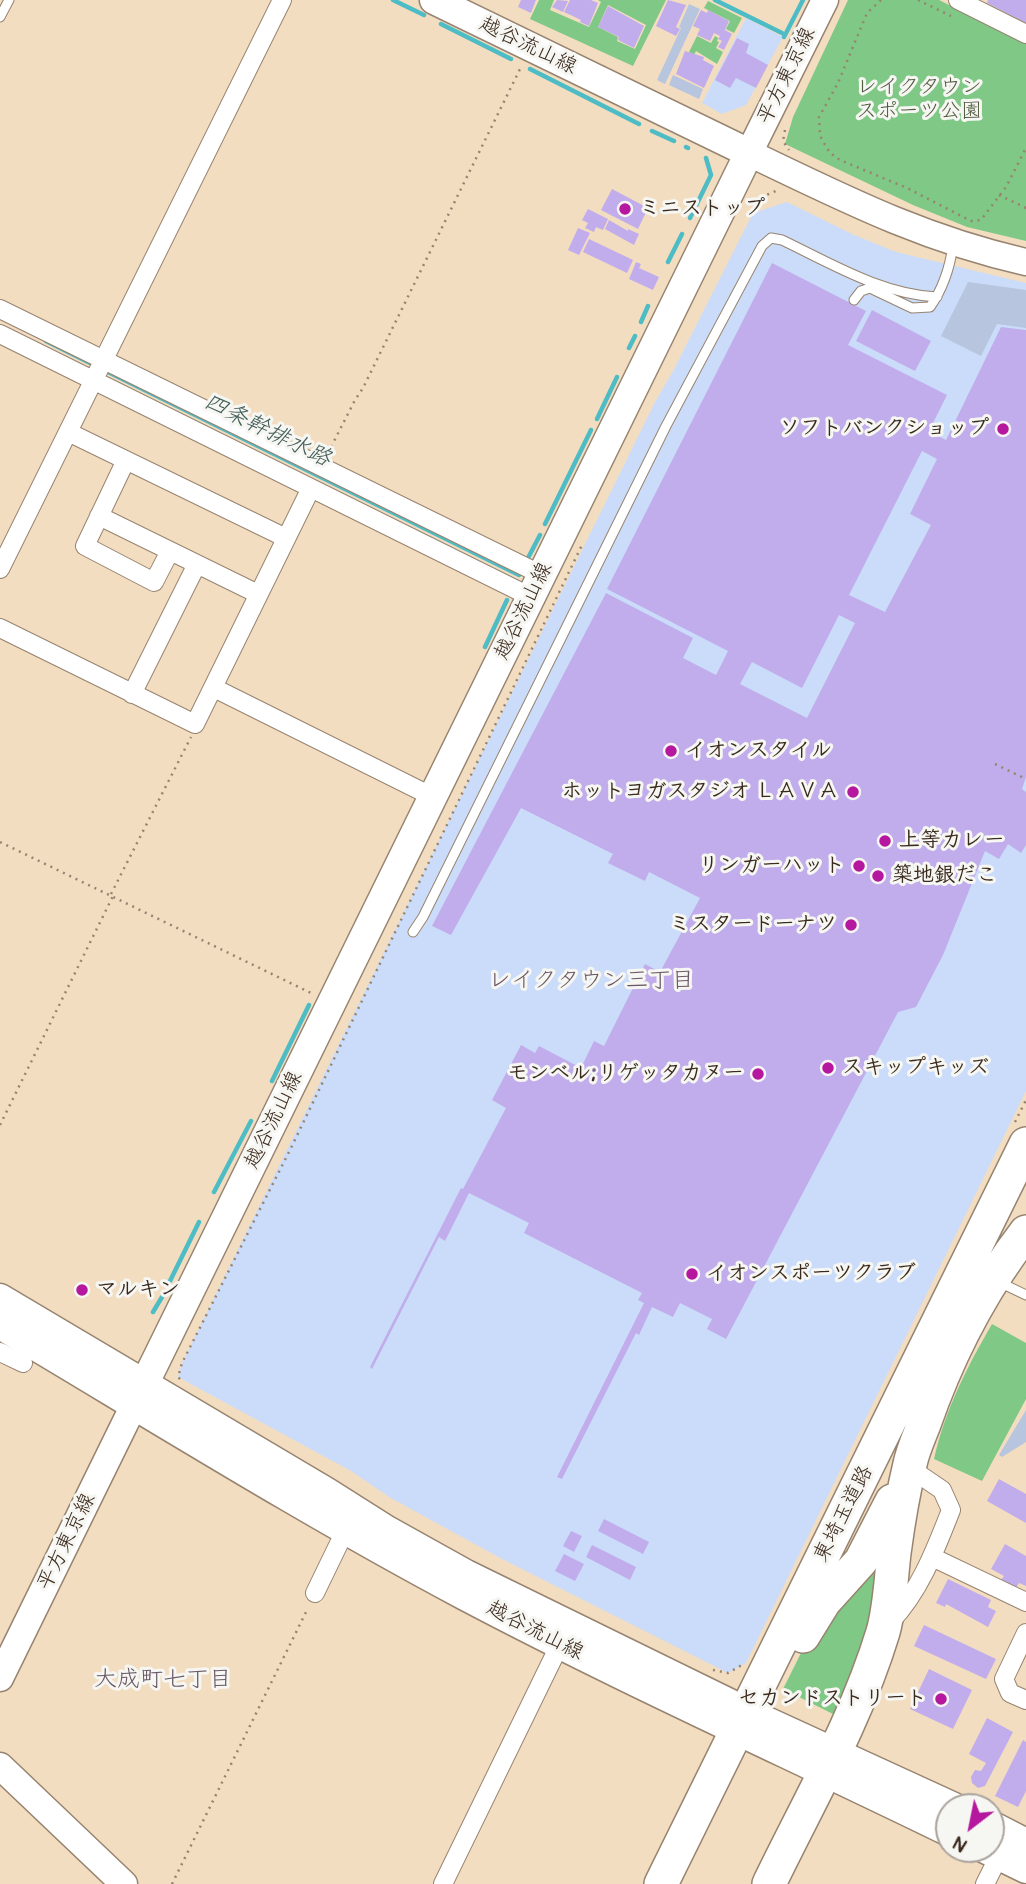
<!DOCTYPE html>
<meta charset="utf-8">
<style>
body{margin:0}
#map{position:relative;width:1026px;height:1884px;overflow:hidden;background:#f3ddc1;font-family:Pangolin,sans-serif}
canvas{display:block}
.north{position:absolute;left:935px;top:1793px;width:70px;height:70px;box-sizing:border-box;background:#f6f6f2;border:2px solid #aba49d;border-radius:50%;rotate:212deg;font-size:19px;font-weight:700;line-height:28px;text-align:center;color:#3b2a1e}
.north::after{content:'';display:block;margin:auto;width:24px;height:32px;background:#b5179e;clip-path:polygon(50% 0,100% 100%,50% 72%,0 100%)}
</style>
<div id="map">
<canvas width="1026" height="1884"></canvas>
<div class="north">N</div>
</div>
<script>
const ctx = document.querySelector('canvas').getContext('2d');
ctx.lineJoin = 'round';
function fillPath(path, color) { ctx.fillStyle = color; ctx.fill(path, 'evenodd'); }
function trace(path, color, width, dash) { ctx.strokeStyle = color; ctx.lineWidth = width; ctx.lineCap = dash ? 'butt' : 'round'; ctx.setLineDash(dash || []); ctx.stroke(path); }
function label(font, color, halo, rows, align = 'center') {
  ctx.font = font + ' Pangolin,"Klee One",sans-serif'; ctx.lineWidth = 6; ctx.setLineDash([]); ctx.textBaseline = 'middle'; ctx.strokeStyle = halo; ctx.fillStyle = color; for (const [text, x, y, turn = 0] of rows) {
    ctx.save(); ctx.translate(x, y); ctx.rotate((+turn || 0) * Math.PI / 180); ctx.textAlign = isNaN(turn) ? turn : align; if (halo) ctx.strokeText(text, 0, 0); ctx.fillText(text, 0, 0); ctx.restore();
  }
}
fillPath(new Path2D(`
 M746 18 783 37 746 105 722 114 702 103Z
 M787 202 854 235 896 252 1026 283V1091L746 1663 728 1673 502 1559 389 1497 351 1471 178 1377 182 1363 655 402 673 371 753 213Z`), '#cadcf9');
fillPath(new Path2D(`
 M689 4 700 9 665 84 657 80 681 28 679 27Z
 M673 75 703 89 699 99 669 85Z
 M968 282 1026 290V328L997 324 981 356 941 336Z
 M1026 1410V1442L1002 1457 999 1455Z`), '#b7c5de');
fillPath(new Path2D(`
 M539 0H554L550 10 589 27 601 2 598 0H666L633 66 530 19ZM608 5 646 25 635 49 617 41 618 37 598 27Z
 M848 0H939L1026 43V241L967 227 913 205 785 144 793 117Z
 M708 1 742 18 734 33 726 29 730 21 704 8Z
 M697 36 711 43 715 36 718 38 717 41 719 42 716 48 723 52 717 64 696 51 694 55 689 52Z
 M992 1324 1026 1343V1399L982 1481 934 1459C945 1410 967 1367 992 1324Z
 M890 1520 875 1623 841 1718 783 1689 810 1635Z`), '#7fc885');
trace(new Path2D(`
 M393 0 424 15
 M715 0 782 33
 M441 24 511 59
 M784 37 803 0
 M530 69 639 124
 M652 131 674 141
 M686 147 688 148
 M690 218 711 175 706 158
 M668 262 682 234
 M641 322 648 306
 M46 341 94 365
 M629 348 635 336
 M102 369 519 575
 M597 419 617 377
 M545 524 591 430
 M528 558 540 535
 M485 647 507 600
 M272 1081 309 1005
 M214 1192 251 1121
 M170 1281 199 1222
 M153 1312 162 1297`), '#4ebcc5', 4.5);
fillPath(new Path2D(`
 M521 0H536L531 13 518 7Z
 M557 0 568 1 563 12 552 7Z
 M570 0H591L598 3 589 26 580 22 581 20 564 12Z
 M668 0 686 5 676 27 680 29 676 36 656 26Z
 M988 0H1026V23L987 3Z
 M608 6 644 26 634 48 618 40 619 37 598 27Z
 M701 10 707 13 708 10 729 21 725 30 732 34 724 50 718 47 722 41 718 39 720 36 714 33 710 41 697 35 700 29 693 26Z
 M737 38 749 44 746 53 768 65 756 88 736 78 730 88 715 80Z
 M685 51 704 57 703 60 714 66 704 88 676 74Z
 M612 189 648 208 638 229 601 210Z
 M588 209 608 219 603 230 596 227 594 232 585 228 588 223 582 220Z
 M609 220 628 231V229L639 234 634 245 605 229Z
 M578 228 590 233 579 255 568 250Z
 M589 239 633 260 627 273 583 252Z
 M636 262 641 264 639 268 659 277 653 290 629 279Z
 M772 263 866 311 848 345 947 395 929 431 946 440 1001 327 1026 330V777L1022 789 1026 792V845L1021 853 1008 844 999 859 985 851 943 955 916 1007 898 1012 726 1339 707 1329 712 1319 680 1303 673 1317 652 1307 639 1335 636 1333 562 1479 557 1477 644 1303 638 1300 642 1293 524 1233 529 1223 469 1193 445 1241 439 1237 372 1369 370 1367 461 1188 463 1189 506 1108 492 1100 521 1045 535 1053 539 1046 581 1068 594 1041 604 1046 645 964 660 972 700 898 649 872 645 881 608 863 613 854 521 808 451 935 432 926 606 593 693 638 683 658 716 675 728 651 607 589ZM922 451 937 459 910 514 931 525 885 612 849 595ZM839 615 855 623 807 718 740 684 752 662 802 688Z
 M872 310 931 341 915 371 856 341Z
 M999 1479 1026 1494V1523L987 1501Z
 M604 1519 649 1542 643 1554 598 1531Z
 M571 1531 582 1536 574 1552 563 1546Z
 M1005 1544 1026 1556V1586L1019 1583 1016 1588 1001 1580 1004 1576 991 1569Z
 M592 1545 636 1567 630 1580 586 1557Z
 M564 1554 584 1564 575 1581 555 1571Z
 M948 1579 991 1600 988 1607 996 1611 988 1627 946 1604 945 1607 936 1603Z
 M924 1625 996 1659 986 1679 914 1646Z
 M929 1669 972 1690 953 1729 910 1709Z
 M987 1718 1013 1732 985 1786 978 1788 972 1783 971 1777 975 1770 981 1771 986 1763 969 1754Z
 M1023 1740 1026 1742V1791L1018 1807 995 1796Z`), '#c1adeb');
const lane = new Path2D(`
 M0 17 9 0
 M854 300 861 291 870 288 912 308 930 307C942 290 950 267 953 245
 M413 932 423 917 666 426 762 246 771 238 782 240C832 264 881 294 937 297
 M999 1282 1026 1295`);
const street = new Path2D(`
 M958 0 1026 34
 M0 309 542 575
 M0 334 531 597
 M68 432 286 538
 M126 460 85 546 154 582 170 551
 M99 516 258 594
 M0 569 282 0
 M0 628 195 724 311 488
 M214 688 433 797
 M132 694 197 564
 M0 1352 23 1363
 M932 1557 1026 1602
 M315 1593 346 1529
 M891 1621C920 1591 936 1548 951 1510L942 1490 920 1475 911 1461
 M1026 1633 1004 1679 1010 1693 1026 1700
 M443 1884 560 1644
 M985 1884 999 1856`);
const secondary = new Path2D(`
 M825 0 749 153C843 198 923 239 1026 262
 M0 1678 134 1405
 M0 1766 124 1884`);
const primary = new Path2D(`
 M0 1298 327 1492 387 1530 466 1574 760 1718 954 1807
 M0 1325C153 1416 305 1511 463 1595 622 1679 787 1753 949 1832
 M134 1405 749 153 434 0
 M991 1825 1026 1843
 M985 1849 1026 1869`);
const highway = new Path2D(`
 M803 1636 824 1602 861 1561 892 1501
 M661 1884 1026 1144
 M769 1884C809 1801 856 1721 883 1632 890 1607 891 1579 894 1553 898 1523 903 1493 910 1464 913 1450 919 1437 924 1424 948 1355 982 1289 1026 1232`);
trace(lane, '#978470', 11);
trace(street, '#978470', 20);
trace(secondary, '#978470', 29);
trace(primary, '#978470', 31);
trace(highway, '#978470', 36);
trace(new Path2D(`
 M881 0 867 13 838 83 819 117 820 136 830 153 840 160 907 188 971 221 981 220 1006 187 1026 148
 M918 0 951 16
 M785 130 783 141 789 150
 M999 195 1026 208
 M748 203 778 190
 M328 453 355 400 363 388 522 65
 M995 764 1026 779
 M0 842 313 994
 M111 894 191 737
 M1015 1122 1026 1100
 M0 1125 113 896
 M180 1379 178 1377 182 1363 290 1150 582 545
 M713 1670 728 1673 742 1665
 M172 1884 308 1608`), '#978470', 2.5, [2, 5]);
trace(lane, '#fff', 9);
trace(street, '#fff', 18);
trace(secondary, '#fff', 26);
trace(primary, '#fff', 28);
trace(highway, '#fff', 33);
for (const [x, y, r, color] of [
 [625,209,7,"#b5179e"],
 [1003,429,7,"#b5179e"],
 [671,751,7,"#b5179e"],
 [853,792,7,"#b5179e"],
 [885,841,7,"#b5179e"],
 [859,866,7,"#b5179e"],
 [878,876,7,"#b5179e"],
 [851,925,7,"#b5179e"],
 [828,1068,7,"#b5179e"],
 [758,1074,7,"#b5179e"],
 [692,1274,7,"#b5179e"],
 [82,1290,7,"#b5179e"],
 [941,1699,7,"#b5179e"]
]) { const dot = new Path2D(); dot.arc(x, y, r, 0, 2 * Math.PI); ctx.fillStyle = color; ctx.fill(dot); trace(dot, '#f6f6f2', 2.5); }
label('21px', '#3b2a1e', '#f6f6f2', [
 ["越谷流山線",528,46,26],
 ["平方東京線",787,76,-64],
 ["越谷流山線",524,611,-64],
 ["越谷流山線",274,1120,-64],
 ["東埼玉道路",844,1514,-63],
 ["平方東京線",67,1542,-64],
 ["越谷流山線",535,1631,27]
]);
label('21px', '#4f593d', '#f6f6f2', [
 ["レイクタウン",919,88],
 ["スポーツ公園",919,112]
]);
label('bold 21px', '#3b2a1e', '#f6f6f2', [
 ["ミニストップ",639,209],
 ["ソフトバンクショップ",989,429,"right"],
 ["イオンスタイル",685,751],
 ["ホットヨガスタジオ ＬＡＶＡ",839,792,"right"],
 ["上等カレー",899,841],
 ["リンガーハット",845,866,"right"],
 ["築地銀だこ",892,876],
 ["ミスタードーナツ",837,925,"right"],
 ["スキップキッズ",842,1068],
 ["モンベル;リゲッタカヌー",744,1074,"right"],
 ["イオンスポーツクラブ",706,1274],
 ["マルキン",96,1290],
 ["セカンドストリート",927,1699,"right"]
], 'left');
label('italic 23px', '#425d58', '#f6f6f2', [
 ["四条幹排水路",267,431,26]
]);
label('23px', '#6a5866', '#f6f6f2', [
 ["レイクタウン三丁目",591,981],
 ["大成町七丁目",163,1680]
]);
</script>
